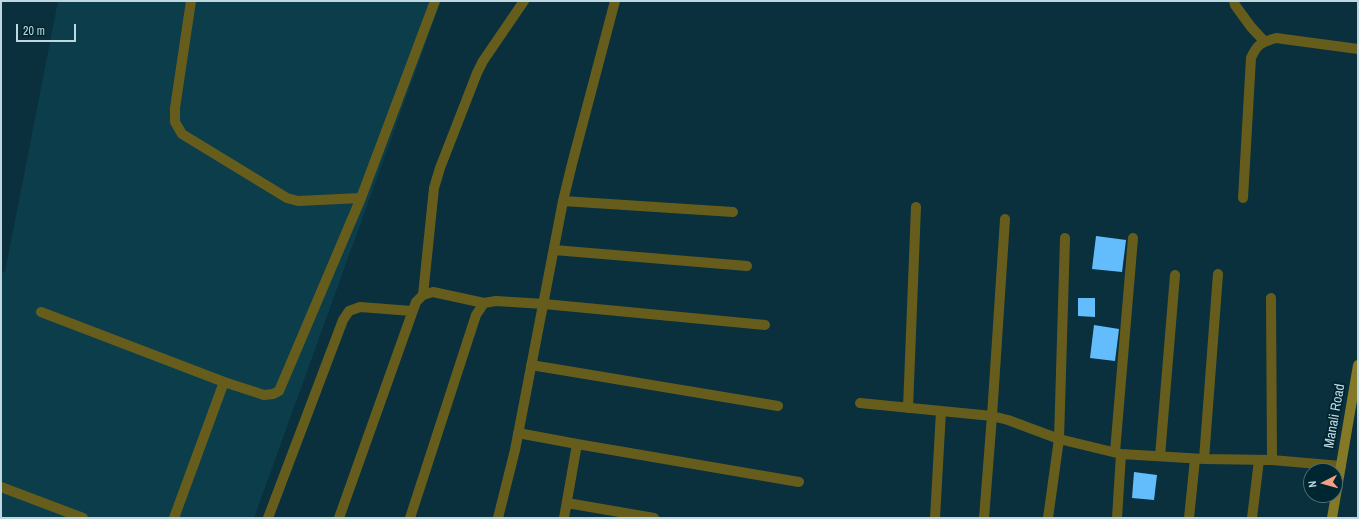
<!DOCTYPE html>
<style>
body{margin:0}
#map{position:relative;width:1359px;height:519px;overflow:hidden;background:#09303c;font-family:"Archivo Narrow",sans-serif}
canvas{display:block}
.frame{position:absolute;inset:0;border:2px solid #bed7e0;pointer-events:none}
.north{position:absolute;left:1303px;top:463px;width:40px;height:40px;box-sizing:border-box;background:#002631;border:1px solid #4c6d77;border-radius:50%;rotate:264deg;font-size:11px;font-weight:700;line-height:16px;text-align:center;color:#bed7e0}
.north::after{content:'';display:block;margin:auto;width:14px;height:18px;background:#f2a080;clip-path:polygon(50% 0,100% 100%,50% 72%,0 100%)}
.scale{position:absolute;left:16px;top:24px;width:60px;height:18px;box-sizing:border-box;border:2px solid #bed7e0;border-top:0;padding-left:5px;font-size:12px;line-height:14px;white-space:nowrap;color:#bed7e0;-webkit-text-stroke:3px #002631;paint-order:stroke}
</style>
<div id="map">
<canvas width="1359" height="519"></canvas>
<div class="frame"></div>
<div class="north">N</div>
<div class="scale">20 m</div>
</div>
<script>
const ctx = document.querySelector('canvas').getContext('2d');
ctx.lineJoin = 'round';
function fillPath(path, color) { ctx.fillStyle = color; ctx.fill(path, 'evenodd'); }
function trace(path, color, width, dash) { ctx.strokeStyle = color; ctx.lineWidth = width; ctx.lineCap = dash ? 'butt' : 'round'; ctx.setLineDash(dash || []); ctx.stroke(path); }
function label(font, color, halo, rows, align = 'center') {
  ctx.font = font + ' "Archivo Narrow",sans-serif'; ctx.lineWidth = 4; ctx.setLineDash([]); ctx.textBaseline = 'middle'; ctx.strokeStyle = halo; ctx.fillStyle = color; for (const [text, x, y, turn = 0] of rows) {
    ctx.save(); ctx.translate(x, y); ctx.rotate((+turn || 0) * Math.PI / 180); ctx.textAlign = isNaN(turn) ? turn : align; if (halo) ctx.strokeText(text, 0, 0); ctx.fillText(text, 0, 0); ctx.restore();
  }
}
fillPath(new Path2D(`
 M58 1H441L254 518H1V273L5 272Z`), '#0b3d4a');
fillPath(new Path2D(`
 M1096 236 1126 240 1122 272 1092 269Z
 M1078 298H1095V317L1078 316Z
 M1094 325 1119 329 1115 361 1090 358Z
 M1134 472 1157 475 1154 500 1132 498Z`), '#63bdfd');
trace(new Path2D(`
 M191 1 175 108V122L182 134 287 198 298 201 361 198
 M1234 1 1235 5 1251 27 1264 41
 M1243 198 1251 58C1257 44 1262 42 1276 38L1358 49
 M41 312 224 382
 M1 487 83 518
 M174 518 224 382 264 395 273 394 279 391 361 198 435 1`), '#665d1d', 10);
trace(new Path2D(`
 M563 201 733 212
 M554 250 747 266
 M423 295 434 188 440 168 477 73 483 61 524 1
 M1271 298 1272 460
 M531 365 778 406
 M860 403 992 416 1008 420 1059 439 1121 454 1204 459 1272 460 1341 466
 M908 408 916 207
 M518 433 577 444 564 518
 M577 444 799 482
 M1115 452 1133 238
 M1160 456 1175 275
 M1204 459 1218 274
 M567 503 654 518
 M268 518 343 320 349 311 360 307 412 311
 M339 518 416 302 423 295 433 292 484 303
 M410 518 476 315 484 303 496 301 544 304 765 325
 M498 518 515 450 563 201 572 164 615 1
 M935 518 941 411
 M984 518 992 416 1005 219
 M1048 518 1059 439 1065 238
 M1117 518 1121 454
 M1189 518 1195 459
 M1252 518 1259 460`), '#665d1d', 10);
trace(new Path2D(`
 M1332 518 1358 365`), '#837927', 10);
label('14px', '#bed7e0', '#002631', [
 ["Manali Road",1335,416,-80]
]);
</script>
